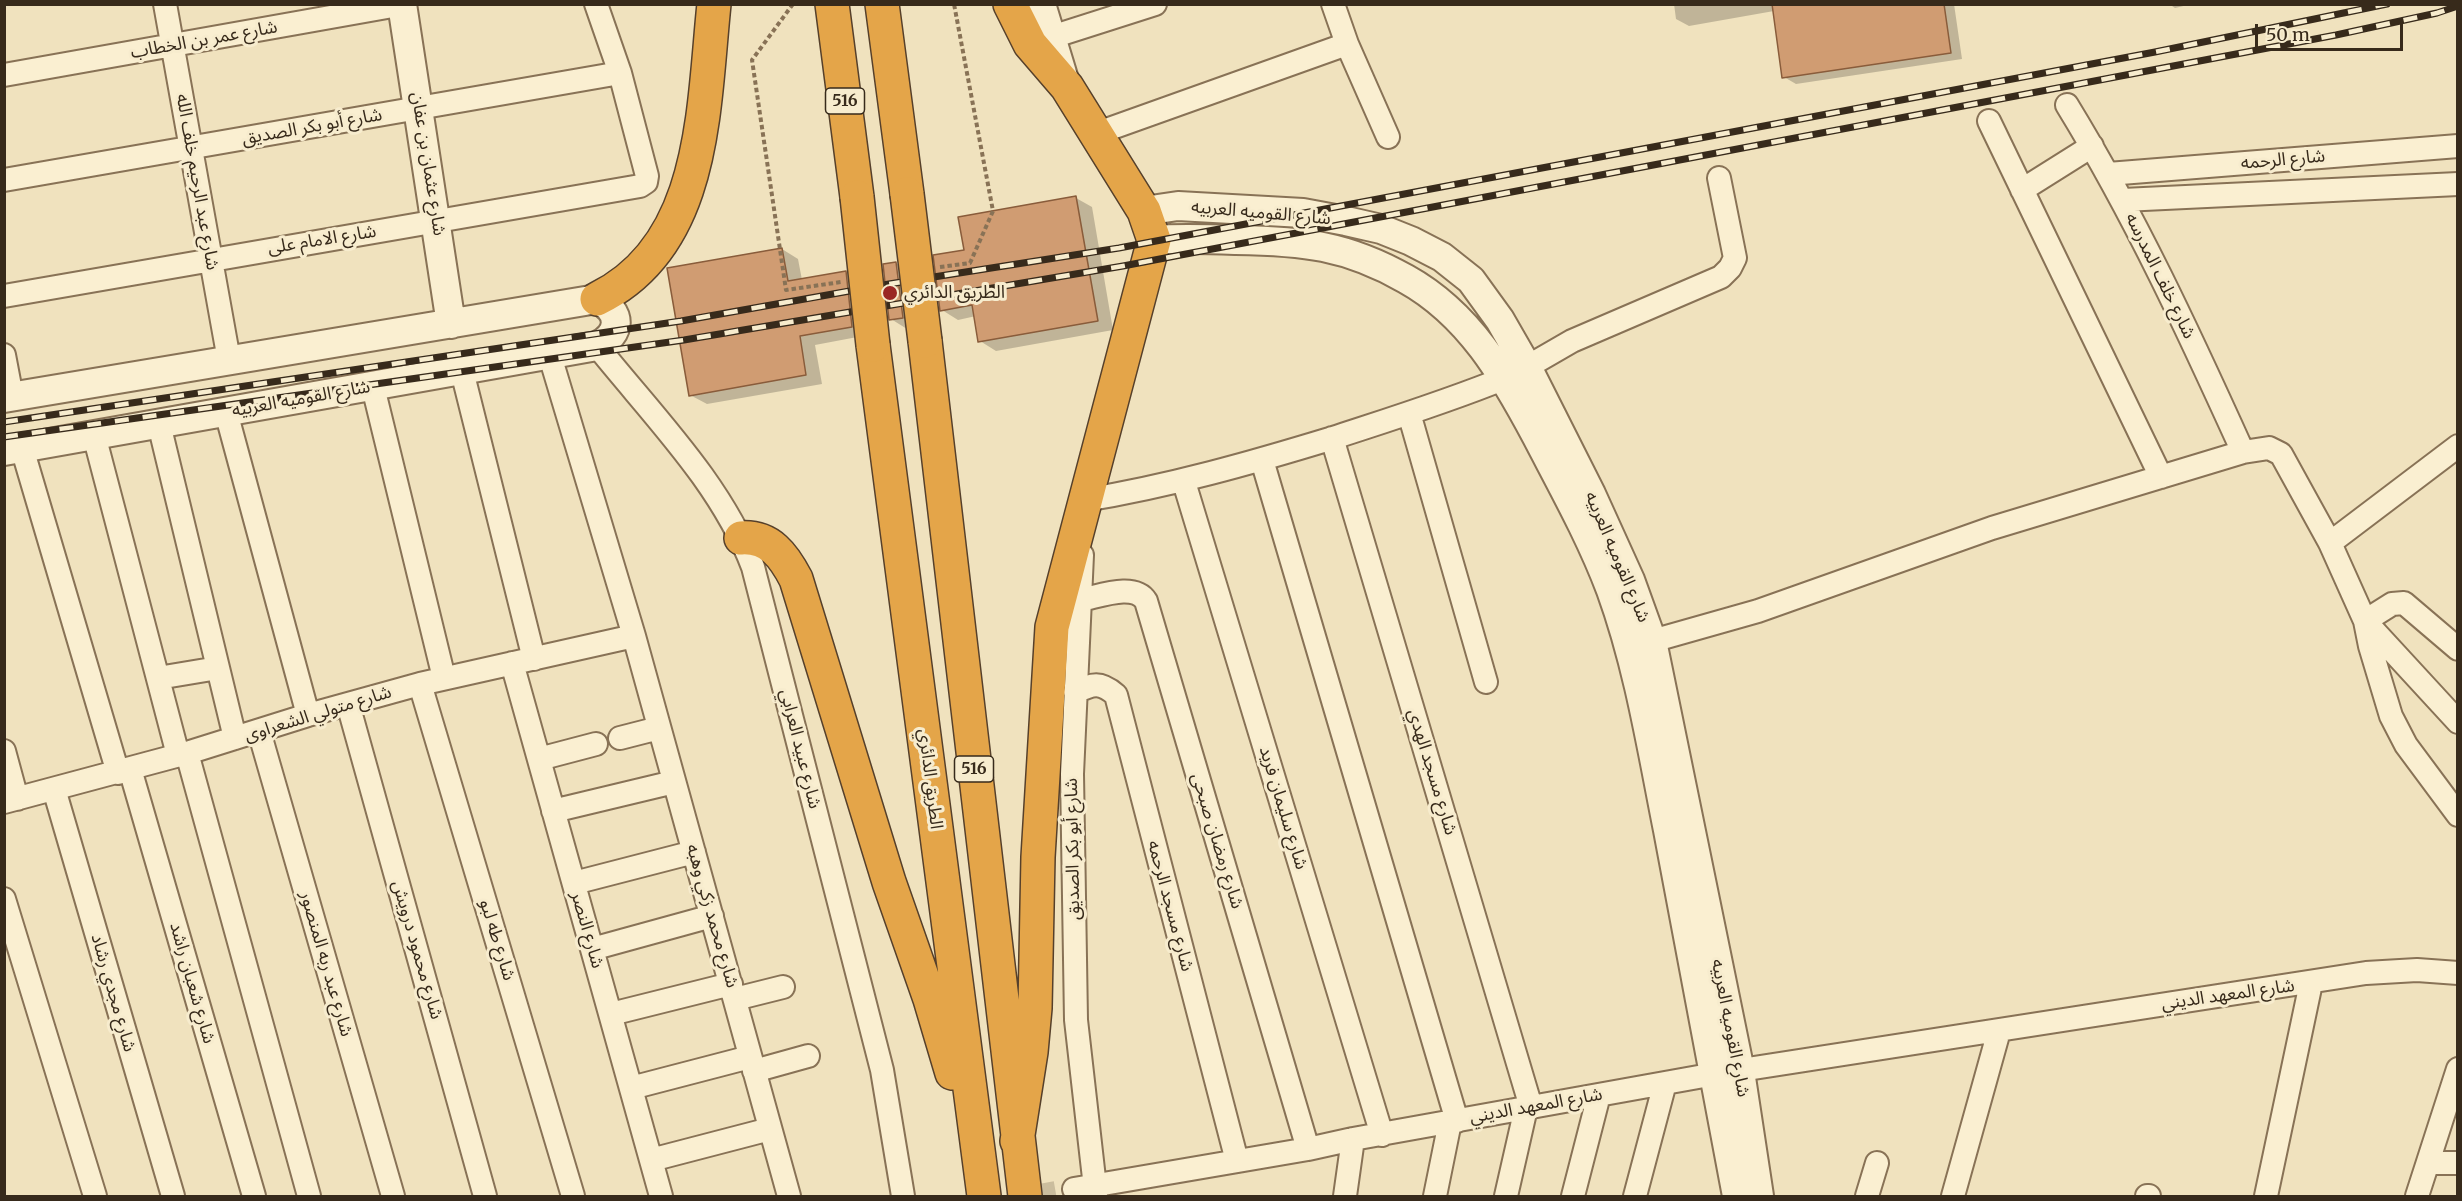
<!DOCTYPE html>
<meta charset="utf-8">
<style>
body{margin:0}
#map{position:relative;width:2462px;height:1201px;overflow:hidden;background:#f0e2be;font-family:Merriweather,serif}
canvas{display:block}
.frame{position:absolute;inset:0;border:6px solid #372a1b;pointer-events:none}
.scale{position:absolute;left:2255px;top:24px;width:148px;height:27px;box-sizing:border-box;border:3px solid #372a1b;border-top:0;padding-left:8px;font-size:18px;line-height:21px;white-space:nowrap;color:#372a1b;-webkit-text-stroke:4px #f7ecce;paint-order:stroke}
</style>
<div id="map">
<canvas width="2462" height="1201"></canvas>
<div class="frame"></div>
<div class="scale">50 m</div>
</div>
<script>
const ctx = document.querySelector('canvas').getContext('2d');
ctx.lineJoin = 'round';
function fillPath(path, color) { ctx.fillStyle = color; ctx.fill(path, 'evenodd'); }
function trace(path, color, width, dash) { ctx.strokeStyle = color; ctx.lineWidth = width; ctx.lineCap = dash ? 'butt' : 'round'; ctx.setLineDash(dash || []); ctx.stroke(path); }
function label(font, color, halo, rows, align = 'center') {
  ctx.font = font + ' Merriweather,"Noto Sans Arabic",serif'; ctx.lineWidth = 6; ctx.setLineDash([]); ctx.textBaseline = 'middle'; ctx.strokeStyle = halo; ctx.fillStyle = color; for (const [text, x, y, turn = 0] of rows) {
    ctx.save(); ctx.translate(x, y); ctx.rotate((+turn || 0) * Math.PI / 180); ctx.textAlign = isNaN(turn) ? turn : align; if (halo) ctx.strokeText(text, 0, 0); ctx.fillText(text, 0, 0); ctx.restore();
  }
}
fillPath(new Path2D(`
 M1674 4H1954L1962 59 1796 84 1784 77 1774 11 1689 26 1676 19Z
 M2169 4H2192L2175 8Z
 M1076 198 1092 207 1113 330 996 351 980 341 976 316 958 320 942 310 965 251Z
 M782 249 798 259 802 280 846 272 862 282 868 335 815 345 822 384 707 404 690 395Z
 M896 263 912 273 919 326 907 329 891 319Z`), '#0003');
const building = new Path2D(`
 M1772 4H1944L1951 53 1782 78Z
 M1076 196 1098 321 978 342 972 305 940 311 933 255 964 250 958 217Z
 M782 248 788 281 846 271 852 327 800 336 806 375 689 396 667 268Z
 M896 262 903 318 889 320 883 264Z`);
fillPath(building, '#d09c72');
trace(building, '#895c3b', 1.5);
trace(new Path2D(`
 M1034 1196 1074 1189`), '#cbbd9d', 22, [22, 11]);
const minor = new Path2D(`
 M165 4 229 360
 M1333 4 1347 44 1388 137
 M1036 42 1155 4
 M4 75 404 4
 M2067 105C2135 216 2189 333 2243 452
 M1989 121 2161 477
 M1095 134 1347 44
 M2108 174 2458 146
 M4 180 620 73
 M2022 190 2092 146
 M2123 200 2458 184
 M4 296 640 186 646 182 647 176 620 73 596 4
 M597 346C653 416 721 483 753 567L882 1070 903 1196
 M4 355 12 397
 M550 356 634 636 789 1196
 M1527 367 1572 341 1721 277 1730 268 1735 258 1719 178
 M462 371 534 659
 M373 387 444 678
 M226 412 308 715
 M1409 413 1486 682
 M159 424 235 738
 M94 435 178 755
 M1332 438 1531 1107
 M22 448 118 773
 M1262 460 1457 1121
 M1184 482 1382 1135
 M1084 513 1085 500C1170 486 1251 463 1333 438 1391 419 1449 401 1505 378
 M2330 543 2458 446
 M1082 555 1072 774 1076 1020 1096 1196
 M1080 600C1098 597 1134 582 1146 601L1308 1149
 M1652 641 1758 611 1992 528 2243 452 2269 448 2281 454 2330 543 2365 621 2370 646 2391 716 2406 745 2458 815
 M2458 649 2404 603 2392 604 2365 621 2458 722
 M512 663 661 1196
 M158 678 218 668
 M420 684 573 1196
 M1075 692C1093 684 1100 681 1116 695L1237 1161
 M348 704 485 1196
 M259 731 393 1196
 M620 738 659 728
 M4 751 17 799
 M187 753 309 1196
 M539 759 596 744
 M130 769 254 1196
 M54 789 173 1196
 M4 802 187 753 308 715 420 684 634 636
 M553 811 674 782
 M574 883 694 852
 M4 899 95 1196
 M592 949 712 916
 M735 999 783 987
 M611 1014 731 984
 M754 1071 808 1056
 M631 1088 750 1057
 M651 1160 770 1129
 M2428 1163H2458
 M1074 1189 1308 1149 1353 1139 1715 1074 2366 973 2417 970 2458 973
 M1345 1196 1353 1139
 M1435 1196 1450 1122
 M1506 1196 1526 1108
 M1573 1196 1599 1095
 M1635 1196 1665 1083
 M1867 1196 1877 1163
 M1953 1196 1999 1031
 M2147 1196H2149
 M2266 1196 2311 983
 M2417 1196 2458 1069`);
const tertiary = new Path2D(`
 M402 4 451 324
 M1041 4 1065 83
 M1144 211 1178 206 1303 213 1346 221 1381 229 1411 241 1442 257 1471 280 1500 320 1527 367 1591 494 1630 580 1652 641 1740 1071 1759 1196
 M1154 240C1181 238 1208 239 1236 240 1303 241 1346 245 1406 279 1469 314 1504 375 1537 437 1563 487 1591 537 1611 590 1639 667 1652 750 1668 830 1692 952 1715 1074 1737 1196
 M4 398 597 299C622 311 622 334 597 346L4 451`);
const motorway = new Path2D(`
 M832 4 857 197
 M882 4 907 194
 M1010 4 1030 44 1067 87 1144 211 1154 240 1052 627 1038 857 1035 1008 1031 1052 1017 1141
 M597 299C706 246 703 109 714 4
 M925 341 1025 1196
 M873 345 984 1196
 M741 538C770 536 784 556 796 579L889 882 930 999 952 1073`);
trace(minor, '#887256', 26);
trace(tertiary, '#887256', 32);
trace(motorway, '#56402b', 36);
trace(new Path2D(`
 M793 4 752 60 786 290 841 282
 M940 267 970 263 993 211 954 4`), '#887256', 4, [4.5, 3]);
trace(minor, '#faefd1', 22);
trace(tertiary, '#faefd1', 28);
trace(motorway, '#e4a549', 33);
const rail = new Path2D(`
 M4 422 681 321 889 284 1119 248 2155 52 2387 4
 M4 437 684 340 1123 266 2336 35 2437 13 2458 6`);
trace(rail, '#372a1b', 7);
trace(rail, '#f7ecce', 4.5, [14]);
const motorwayBridge = new Path2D(`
 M907 194 925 341
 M857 197 873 345`);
trace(motorwayBridge, '#56402b', 36, []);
trace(motorwayBridge, '#e4a549', 33);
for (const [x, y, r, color] of [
 [890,293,8,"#9a2623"]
]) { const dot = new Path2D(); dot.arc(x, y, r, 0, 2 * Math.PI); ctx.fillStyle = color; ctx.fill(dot); trace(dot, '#f7ecce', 2); }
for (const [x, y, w] of [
 [845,101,39],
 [974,769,39]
]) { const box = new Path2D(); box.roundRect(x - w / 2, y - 13, w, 26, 4.5); ctx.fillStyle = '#f7ecce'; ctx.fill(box); trace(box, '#372a1b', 1.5); }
label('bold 16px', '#372a1b', null, [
 ["516",845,101],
 ["516",974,769]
]);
label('18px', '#372a1b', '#f7ecce', [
 ["شارع عمر بن الخطاب",204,40,-10],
 ["شارع أبو بكر الصديق",312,127,-10],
 ["شارع الرحمه",2283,160,-5],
 ["شارع عثمان بن عفان",428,164,81],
 ["شارع عبد الرحيم خلف الله",197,182,80],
 ["شارع القوميه العربيه",1261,213,5],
 ["شارع الامام على",322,240,-9],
 ["شارع خلف المدرسه",2160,276,64],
 ["شارع القوميه العربيه",301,399,-10],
 ["شارع القوميه العربيه",1617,557,67],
 ["شارع متولي الشعراوى",318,714,-17],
 ["شارع عبيد العرابي",800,749,76],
 ["شارع مسجد الهدي",1432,772,73],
 ["الطريق الدائري",930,779,83],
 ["شارع سليمان فريد",1283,808,73],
 ["شارع رمضان صبحى",1217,841,73],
 ["شارع أبو بكر الصديق",1073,849,-91],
 ["شارع مسجد الرحمه",1170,906,75],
 ["شارع محمد زكي وهبه",712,916,74],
 ["شارع النصر",587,930,74],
 ["شارع طه لبو",497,940,73],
 ["شارع محمود درويش",417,950,74],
 ["شارع عبد ربه المنصور",326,964,74],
 ["شارع شعبان راشد",192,983,74],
 ["شارع مجدي رشاد",113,993,74],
 ["شارع المعهد الديني",2228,995,-8],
 ["شارع القوميه العربيه",1730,1028,79],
 ["شارع المعهد الديني",1536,1106,-10]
]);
label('18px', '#372a1b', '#f7ecce', [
 ["الطريق الدائري",904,293]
], 'left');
</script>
